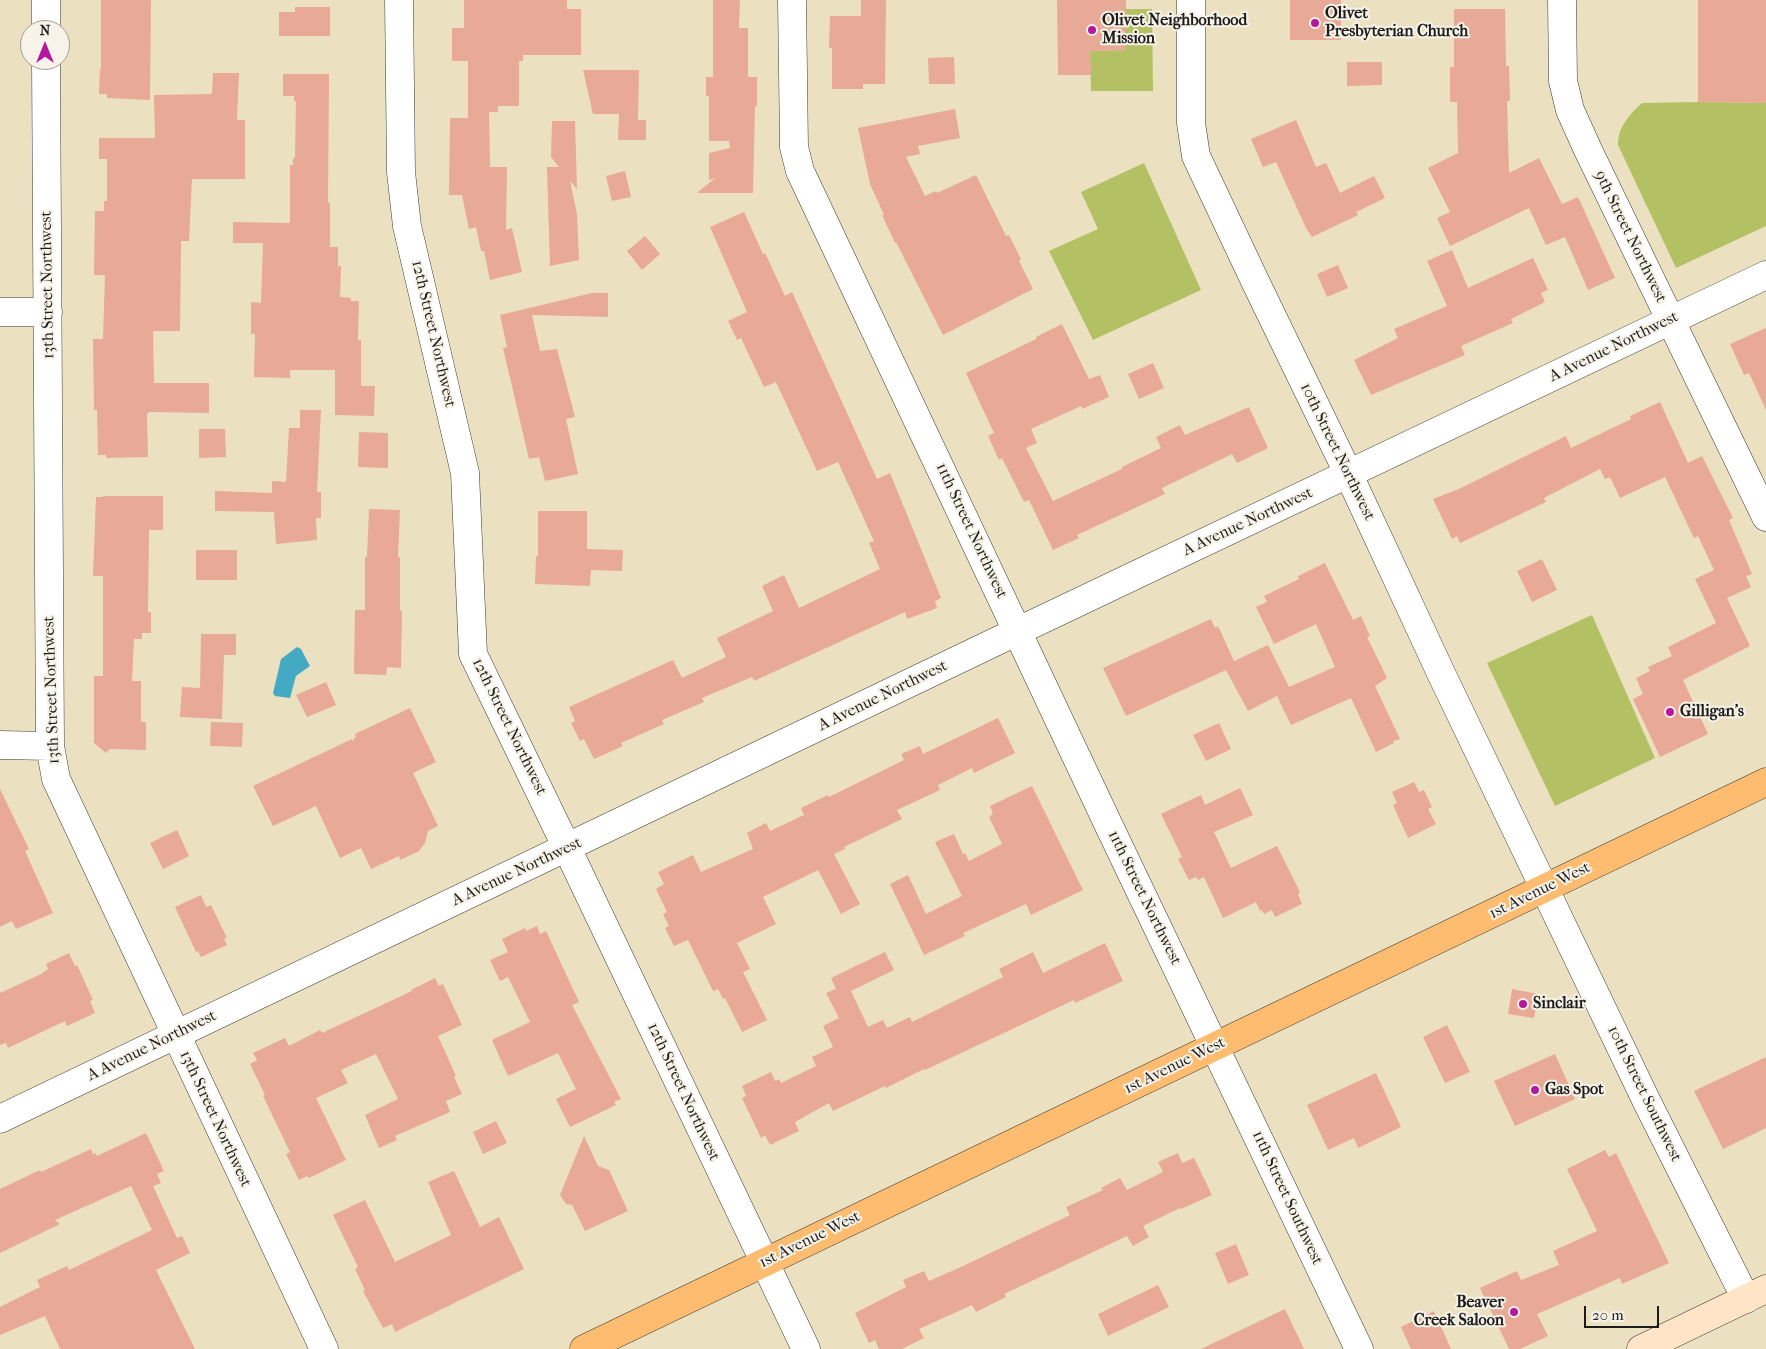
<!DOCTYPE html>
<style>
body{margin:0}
#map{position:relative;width:1766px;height:1349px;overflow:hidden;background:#ebe1c0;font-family:"IM FELL French Canon",serif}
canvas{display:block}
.north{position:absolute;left:20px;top:20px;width:50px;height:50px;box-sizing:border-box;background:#f7f3e8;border:1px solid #9f9d96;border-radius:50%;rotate:0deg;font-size:14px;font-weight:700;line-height:20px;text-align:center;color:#1c1c1c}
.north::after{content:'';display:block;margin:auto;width:18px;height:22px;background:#b5179e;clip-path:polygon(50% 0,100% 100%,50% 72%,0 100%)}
.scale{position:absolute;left:1584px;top:1306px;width:75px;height:22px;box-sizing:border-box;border:2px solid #1c1c1c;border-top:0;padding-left:6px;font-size:15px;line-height:18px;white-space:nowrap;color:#1c1c1c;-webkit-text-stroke:4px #f7f3e8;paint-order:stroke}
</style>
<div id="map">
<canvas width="1766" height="1349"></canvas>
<div class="north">N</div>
<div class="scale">20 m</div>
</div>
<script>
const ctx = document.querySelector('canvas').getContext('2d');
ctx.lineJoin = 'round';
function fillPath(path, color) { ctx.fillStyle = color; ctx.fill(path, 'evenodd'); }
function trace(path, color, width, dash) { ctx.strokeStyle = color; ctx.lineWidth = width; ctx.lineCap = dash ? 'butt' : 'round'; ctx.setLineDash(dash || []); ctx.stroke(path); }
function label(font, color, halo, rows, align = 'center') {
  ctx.font = font + ' "IM FELL French Canon",serif'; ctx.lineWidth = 4; ctx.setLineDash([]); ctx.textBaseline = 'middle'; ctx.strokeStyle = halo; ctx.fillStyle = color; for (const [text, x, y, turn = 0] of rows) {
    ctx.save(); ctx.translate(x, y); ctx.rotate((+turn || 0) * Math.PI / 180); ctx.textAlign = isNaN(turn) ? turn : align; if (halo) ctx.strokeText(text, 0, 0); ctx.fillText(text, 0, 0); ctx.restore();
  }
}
fillPath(new Path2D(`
 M1126 9H1152L1153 91H1091L1090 51 1126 50Z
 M1698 102 1766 103V226L1676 268 1618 145C1618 127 1629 115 1642 103Z
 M1144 163 1201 290 1093 340 1049 251 1098 229 1081 192Z
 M1592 615 1655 758 1555 806 1487 663Z`), '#b3c164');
fillPath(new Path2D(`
 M297 647 301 649 310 666 296 676 290 698 275 696 273 693 281 659Z`), '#44aac4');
fillPath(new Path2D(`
 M101 0H151L150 100 107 98V94H99L100 69H101Z
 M464 0H567V9H581V55H523V61H519V106H498V112H489L490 167H507L506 230 512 228 522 272 490 280 484 251H481L476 227 469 229 462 195H449L450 118H468V61H452V28H464Z
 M713 0H740L739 28H748V77H757V106H755L753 193H697L715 178 709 180V153L730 148 729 141H709V96H706V77H713Z
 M861 0H886L885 84H863V89H832V48H829L830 16H861Z
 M1057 0H1126V50L1090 51 1091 75H1058Z
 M1290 0H1341V40H1290Z
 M1698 0H1766V103L1698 102Z
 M295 7H330V36H279V12H295Z
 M1454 9H1505L1506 66H1509L1510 101H1507L1509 173 1539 158 1562 204 1578 197 1615 278 1588 290 1565 237 1546 245 1529 208 1450 246 1437 218 1450 212 1428 168 1458 153 1457 102H1450V67H1454Z
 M954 57 955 84H929L928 58Z
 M1347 62H1382V85L1347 86Z
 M583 70H639L638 120H646V140H618L619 114H593Z
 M213 73H239L237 120H245V179H192L189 241H181L180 331H153L154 383H209V413L149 412 147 414 148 457 106 458V455H98L97 410H94L93 339H103L105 275H94L95 211H104V201H107V159H99V138H155L154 95 212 94Z
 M283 74H329L328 203H330V247H338V266H341L340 297 351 298V301H359L358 340H361V386H375L374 416 335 415V370H290V378L254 377 255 334H251V302L261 303 263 243H233V222L290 223V165H293V158H295L296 101H294V96H283Z
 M955 109 960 138 918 146 920 154 906 157 925 196 936 191 937 193 976 175 1006 236 1009 235 1021 259 1019 261 1033 289 943 335 896 242 895 243 882 215H884L870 184 858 128Z
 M1296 120 1316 167 1326 163 1340 193 1374 176 1385 198 1356 212 1358 215 1312 237 1306 228 1276 162 1263 167 1251 139Z
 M552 121H575L577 189 570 181 577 214 579 260 550 266 547 167H559L551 157Z
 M625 171 631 197 612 201 606 176Z
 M744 212 763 254 765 253 785 296 792 292 877 479 890 473 941 598 935 601 937 608 907 619 905 612 754 681 752 677 702 698 704 702 662 720 664 724 621 743 623 746 594 759 584 739 580 741 571 723 575 721 569 707 673 660 682 678 726 657 717 638 773 611 762 586 784 575 799 608 880 569 869 543 874 541 838 462 817 471 776 382 764 387 741 338 737 340 728 321 747 312 710 227Z
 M645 236 660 254 642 270 627 251Z
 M1452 250 1468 288 1533 258 1548 290 1541 293 1545 302 1511 319 1513 323 1461 346 1465 355 1371 395 1354 360 1398 338 1394 329 1447 306 1427 261Z
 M1338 265 1348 288 1327 297 1317 274Z
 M592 293H608V317L532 315 540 351 557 349 575 417 566 419 578 474 545 481 539 457 529 459 503 348 507 347 500 315Z
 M1062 324 1089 379 1100 375 1109 397 1082 409 1081 406 1031 429 1037 443 1026 448 1053 501 1122 469V467L1161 448 1156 437 1180 425 1185 435 1249 407 1268 448 1237 463 1232 454 1162 488 1165 494 1077 535 1079 538 1053 550 1029 500 1024 502 1002 458 999 460 988 436 994 433 966 373 1036 339V337Z
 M1766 328V410L1749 373 1744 375 1730 344Z
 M1153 363 1164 388 1139 399 1128 374Z
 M1660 402 1688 463 1702 456 1733 518 1729 520 1752 574 1746 576 1751 587 1727 598 1750 646 1683 680 1708 734 1660 757 1633 699 1643 694 1636 678 1650 671 1648 667 1672 656 1668 647 1716 623 1695 579 1714 570 1698 536 1694 538 1665 477 1620 498 1610 477 1605 479 1600 469 1544 498 1546 502 1460 543 1457 536 1452 539 1433 499 1461 488 1566 436 1571 448 1631 419 1630 416Z
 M300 410H321L317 492H321V518H316L317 540 276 544 274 512 215 511V491L272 493V481L286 482 289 428H300Z
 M199 429H225L226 457 199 458Z
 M359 432 388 433V468L358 467Z
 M103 496H163V530H149L148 612H151V633H142V639H134L132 681H141V722H146V750L110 749 106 753 94 743V676H103V576H93L94 551 96 497H103Z
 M369 509 400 510 398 557H400V611H402L401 668 387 667 386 675 354 674 355 610H365V557H367Z
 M538 511H587V549L623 550 622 571 591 570 590 586 535 584 536 556H538Z
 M196 550H237V580H196Z
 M1542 559 1557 590 1532 602 1517 571Z
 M1325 563 1353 620 1361 616 1370 636 1367 637 1387 678 1375 686 1400 739 1393 741 1394 743 1376 752 1351 698 1291 725 1277 696 1248 711 1226 670 1126 716 1103 668 1211 619 1215 628 1218 626 1234 661 1268 645 1289 687 1335 667 1316 624 1274 644 1256 607 1267 602 1264 596 1299 579 1298 576Z
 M201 634H236V655H224L222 719 180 717 182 687 200 688Z
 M326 682 336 705 307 717 296 695Z
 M410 708 436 762 413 773 438 826 428 831 425 843 419 851 400 860 399 856 371 869 361 848 340 858 316 806 273 826 253 786 352 739V741L356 737 355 734Z
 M998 718 1015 753 974 773 972 768 938 785 940 790 897 810 902 819 844 847 845 849 834 854 860 904 841 914 818 870 763 897 776 924 737 943 750 969 743 972 767 1020 742 1032 725 998 723 999 718 989 713 991 688 940 674 946 665 928 669 926 663 914 667 912 656 889 664 884 658 872 693 855 701 872 753 849 747 833 766 823 770 831 804 815 801 808 828 795 829 797 904 760 901 754 920 746 923 754Z
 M211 722 243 723 242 747 210 746Z
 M1219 723 1231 749 1206 761 1193 735Z
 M1414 782 1419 792 1424 790 1432 807 1428 809 1436 824 1408 838 1393 805 1397 803 1392 792Z
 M1032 786 1083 890 1031 915 1026 904 963 933 965 936 924 955 890 884 908 875 926 914 962 896 935 842 954 834 963 854 965 853 969 861 1002 844 989 817 993 814 990 806Z
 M1240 788 1253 815 1214 832 1231 868 1277 846 1300 892 1298 894 1302 904 1275 917 1272 910 1264 914 1262 910 1260 911 1256 902 1223 918 1204 877 1198 880 1196 877 1189 880 1178 859 1182 857 1161 814 1201 795 1205 805Z
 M0 789 29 849 25 851 53 913 16 929 12 921 0 927Z
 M177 830 189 856 163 869 150 843Z
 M201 895 206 907 211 905 227 938 224 939 227 945 201 957 198 951 196 952 175 907Z
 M537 926 540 934 546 931 579 1002 572 1005 621 1099 614 1102 616 1105 570 1127 556 1099 576 1089 558 1053 508 1076 492 1040 530 1022 508 977 500 981 490 960 508 952 502 939 525 928 526 931Z
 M1105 943 1123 981 1075 1003 1074 1000 925 1070 924 1069 886 1088 885 1086 833 1111 829 1103 795 1122 799 1131 770 1145 765 1135 761 1138 742 1098 746 1096 742 1086 771 1072 775 1081 779 1079 781 1083 816 1066 812 1057 833 1047 823 1026 839 1018 826 993 836 989 831 978 885 952 894 970 851 991 868 1027 883 1020 887 1028 910 1017 912 1022 1003 977 999 969 1033 952 1043 973Z
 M69 953 75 966 77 965 93 1000 90 1001 95 1013 67 1026 65 1021 8 1048 6 1043 0 1045V993L41 974 48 969 46 964Z
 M435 978 439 986 443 984 462 1025 438 1036 456 1076 454 1077 462 1094 446 1101 450 1112 395 1136 397 1140 379 1148 365 1115 398 1099 376 1054 341 1070 348 1083 316 1098 346 1160 309 1178 307 1176 299 1180 286 1154 290 1152 263 1096 265 1095 250 1064 257 1060 253 1053 285 1038 289 1046 320 1030 322 1033 412 991 411 990Z
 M1512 989 1538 994 1534 1018 1508 1014Z
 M1447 1025 1470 1072 1445 1083 1423 1037Z
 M1555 1054 1575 1099 1515 1126 1494 1081Z
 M1766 1057V1128L1723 1149 1694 1091Z
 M1376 1073 1401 1127 1358 1148 1354 1138 1328 1150 1307 1105Z
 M496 1121 507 1143 483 1154 473 1132Z
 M146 1133 164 1171 157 1174 161 1183 153 1186 177 1238 182 1236 190 1253 156 1270 195 1349H60L45 1316 0 1335V1307L40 1287 37 1280 67 1266 69 1270 152 1230 131 1186 55 1220 60 1224 0 1253V1189L40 1170 41 1172 91 1149 93 1154 96 1153 97 1156Z
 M584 1136 598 1166 609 1170 628 1211 585 1231 572 1205 566 1204 560 1195Z
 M1605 1150 1609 1157 1616 1153 1669 1263 1622 1284 1620 1278 1537 1314 1548 1336 1520 1349H1509L1480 1288 1517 1271 1521 1280 1559 1265 1553 1251 1597 1231 1567 1169Z
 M1178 1153 1182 1163 1194 1158 1212 1195 1181 1209 1180 1208 1143 1226 1149 1237 1133 1246 1127 1236 1004 1294 1006 1297 976 1312 972 1305 919 1329 924 1338 902 1349H879L875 1340 869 1343 855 1313 906 1287 903 1280 924 1271 929 1281 961 1267 1070 1215 1066 1207 1103 1190 1101 1188 1120 1178 1127 1190 1163 1172 1158 1162Z
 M454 1171 480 1227 499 1217 524 1269 395 1332 392 1324 383 1328 363 1291 365 1290 355 1269 358 1267 333 1215 365 1200 395 1262 451 1235 428 1182Z
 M1236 1244 1249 1275 1228 1284 1215 1253Z
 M1158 1285 1169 1307 1108 1336 1098 1314Z
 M1285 1309 1304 1349H1201Z
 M1434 1311 1451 1349H1411L1401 1327Z`), '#e8a996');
const minor = new Path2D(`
 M399 0 401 172 407 226 465 473 473 654 567 848 806 1349
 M792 0 794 147 800 171 1110 828 1359 1349
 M1191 0V123L1196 156 1255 281 1349 475 1440 671 1647 1102 1746 1299
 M1562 0 1563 81 1570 110 1588 150 1766 517
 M46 30V0
 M46 60 50 746 56 779 324 1349
 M0 312H48
 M0 745 50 746
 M0 1119 1018 631 1766 275`);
const secondary = new Path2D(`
 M1641 1349 1766 1289`);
const primary = new Path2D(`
 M584 1349 1766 782`);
trace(minor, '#3b3a35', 29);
trace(secondary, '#3b3a35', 29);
trace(primary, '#3b3a35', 29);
trace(minor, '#fff', 28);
trace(secondary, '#ffe4c6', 28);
trace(primary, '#febc70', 28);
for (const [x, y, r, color] of [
 [1315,23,5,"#b5179e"],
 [1092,30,5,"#b5179e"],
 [1670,712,5,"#b5179e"],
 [1523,1004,5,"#b5179e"],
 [1535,1090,5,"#b5179e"],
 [1514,1312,5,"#b5179e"]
]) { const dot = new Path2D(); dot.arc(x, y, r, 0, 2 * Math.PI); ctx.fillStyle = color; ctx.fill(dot); trace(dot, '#f7f3e8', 2); }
label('bold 16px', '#1c1c1c', '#f7f3e8', [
 ["Olivet",1325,14],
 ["Presbyterian Church",1325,32],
 ["Olivet Neighborhood",1102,21],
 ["Mission",1102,39],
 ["Gilligan's",1680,712],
 ["Sinclair",1533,1004],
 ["Gas Spot",1545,1090],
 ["Beaver",1504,1303,"right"],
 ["Creek Saloon",1504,1321,"right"]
], 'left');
label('16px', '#1c1c1c', '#f7f3e8', [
 ["9th Street Northwest",1630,237,64],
 ["13th Street Northwest",48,285,-91],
 ["12th Street Northwest",433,334,77],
 ["A Avenue Northwest",1614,347,-26],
 ["10th Street Northwest",1337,452,64],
 ["A Avenue Northwest",1248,522,-25],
 ["11th Street Northwest",971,531,65],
 ["13th Street Northwest",52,690,-92],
 ["A Avenue Northwest",883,696,-26],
 ["12th Street Northwest",509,727,64],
 ["A Avenue Northwest",517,872,-25],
 ["1st Avenue West",1540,891,-26],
 ["11th Street Northwest",1144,898,64],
 ["A Avenue Northwest",152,1046,-26],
 ["1st Avenue West",1175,1066,-26],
 ["12th Street Northwest",683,1092,65],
 ["10th Street Southwest",1644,1094,64],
 ["13th Street Northwest",215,1119,65],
 ["11th Street Southwest",1287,1198,65],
 ["1st Avenue West",810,1240,-26]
]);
</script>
